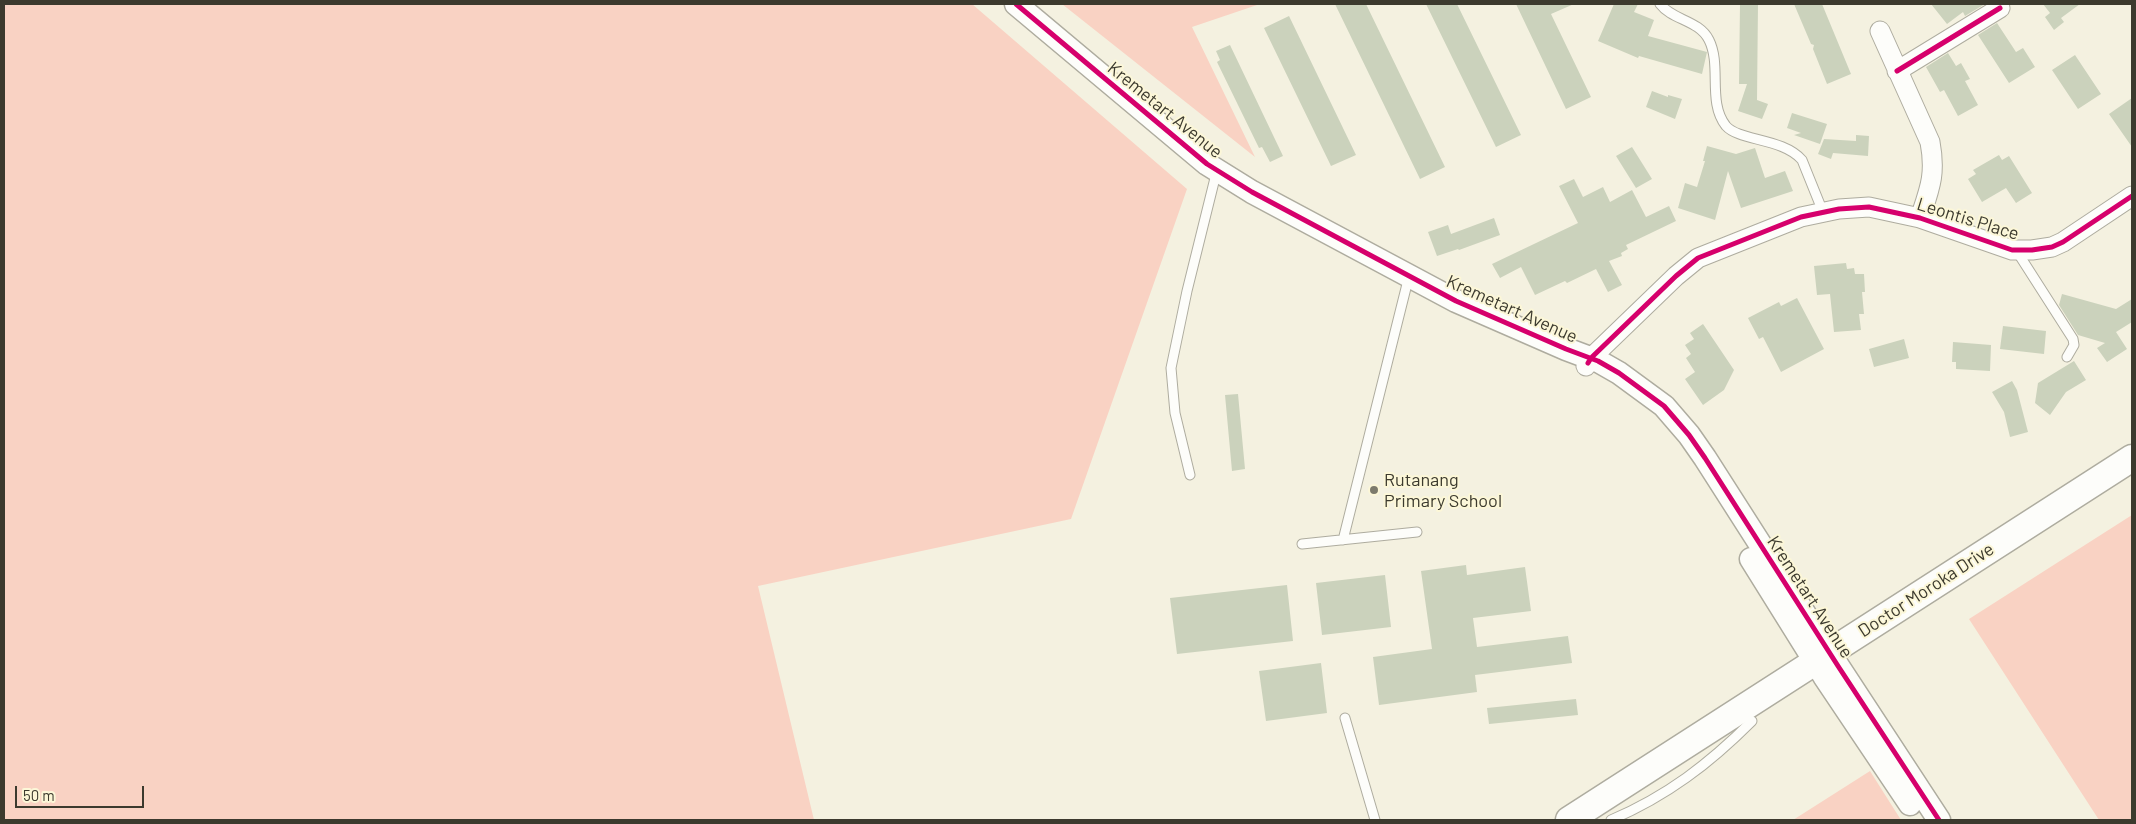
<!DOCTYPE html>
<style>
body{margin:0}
#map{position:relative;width:2136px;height:824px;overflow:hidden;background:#f4f1e0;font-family:Barlow,sans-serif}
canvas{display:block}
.frame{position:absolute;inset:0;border:5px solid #3c3a2e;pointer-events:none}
.scale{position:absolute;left:15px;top:786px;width:129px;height:22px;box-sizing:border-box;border:2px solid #3c3a2e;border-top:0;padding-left:6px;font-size:15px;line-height:18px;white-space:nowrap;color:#3c3a2e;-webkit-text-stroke:4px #fcf7d8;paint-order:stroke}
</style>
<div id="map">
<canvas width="2136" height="824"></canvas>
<div class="frame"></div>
<div class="scale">50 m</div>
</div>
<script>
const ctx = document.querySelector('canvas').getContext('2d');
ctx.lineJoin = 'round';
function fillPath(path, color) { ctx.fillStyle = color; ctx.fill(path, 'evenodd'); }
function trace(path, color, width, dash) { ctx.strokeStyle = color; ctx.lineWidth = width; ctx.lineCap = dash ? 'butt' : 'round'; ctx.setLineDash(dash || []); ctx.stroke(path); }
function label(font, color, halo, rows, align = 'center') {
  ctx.font = font + ' Barlow,sans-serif'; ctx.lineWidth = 4; ctx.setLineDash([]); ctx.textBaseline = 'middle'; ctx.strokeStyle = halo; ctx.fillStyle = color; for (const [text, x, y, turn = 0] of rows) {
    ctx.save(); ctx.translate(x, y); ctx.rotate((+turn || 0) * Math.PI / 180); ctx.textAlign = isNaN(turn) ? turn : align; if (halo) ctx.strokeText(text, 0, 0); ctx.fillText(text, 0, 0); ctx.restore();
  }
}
fillPath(new Path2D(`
 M4 4H972L1187 189 1071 519 758 586 814 820H4Z
 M1062 4H1260L1192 27 1255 157Z
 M2132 515V820H2099L1969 619Z
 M1870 771 1901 820H1793Z`), '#f9d2c3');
fillPath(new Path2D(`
 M1335 4H1366L1445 167 1420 179Z
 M1426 4H1457L1521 135 1496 147Z
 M1516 4H1574L1551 14 1591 97 1566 109Z
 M1614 4H1638L1634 12 1654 20 1648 36 1707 52 1702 74 1639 56 1638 58 1598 41Z
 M1740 4H1758L1757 100 1768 104 1762 119 1738 111 1747 84H1739Z
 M1794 4H1822L1851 74 1827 84 1813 49 1814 45 1811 44Z
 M1931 4H1985L1965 16 1963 12 1947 24Z
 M2043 4H2080L2061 18 2064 22 2054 30 2045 17 2050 13Z
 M1289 16 1356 155 1331 166 1264 28Z
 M1997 23 2016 52 2023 48 2035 67 2009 83 1978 35Z
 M1230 45 1283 156 1270 162 1262 147 1259 148 1217 62 1220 60 1216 51Z
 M1948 53 1956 66 1961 63 1970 79 1965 81 1978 105 1958 116 1944 90 1940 92 1926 67Z
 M2075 55 2101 94 2078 109 2052 70Z
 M1652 91 1668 97V95L1682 99 1675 119 1646 107Z
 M2132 98V147L2109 114Z
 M1792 113 1827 124 1820 144 1794 135 1801 133 1787 128Z
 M1856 135 1869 136 1868 156 1833 153 1831 159 1818 154 1824 139 1856 141Z
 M1707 146 1736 154 1755 148 1765 178 1785 171 1793 191 1741 208 1728 171 1715 220 1678 208 1685 183 1697 187 1705 161H1703Z
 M1632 147 1652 179 1636 188 1616 156Z
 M1999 155 2002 160 2009 156 2032 193 2016 203 2006 188 1982 202 1968 179 1976 174 1973 170Z
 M1574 179 1583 197 1603 187 1610 202 1632 190 1646 217 1669 206 1676 221 1626 245 1628 249 1621 253 1622 256 1609 261 1622 285 1608 292 1596 269 1567 283 1565 281 1535 295 1521 267 1500 278 1492 264 1578 223 1559 186Z
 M1494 218 1500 235 1459 250 1458 249 1437 256 1428 232 1448 225 1451 234Z
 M1846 263 1847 269 1854 268 1855 274H1864L1865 292H1862L1864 314H1859L1861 330 1834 332 1830 294 1817 295 1814 266Z
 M2062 294 2116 309 2132 299V322L2116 332 2127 349 2107 362 2097 348 2105 343 2078 335 2059 305Z
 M1797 298 1824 349 1781 372 1763 337 1759 339 1748 318 1779 302 1781 306Z
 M1703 324 1734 370 1724 390 1703 405 1685 379 1695 372 1686 358 1691 354 1685 345 1694 339 1690 333Z
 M2003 326 2046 331 2044 354 2000 349Z
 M1904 339 1909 358 1874 367 1869 349Z
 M1953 342 1991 345 1990 371 1956 369V362H1952Z
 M2074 361 2086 380 2066 392 2050 415 2035 403 2038 383Z
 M2012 381 2017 390 2028 432 2010 437 2004 412 1992 392Z
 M1238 394 1245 469 1232 471 1225 395Z
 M1466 565 1467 575 1525 567 1531 611 1473 618 1477 647 1568 636 1572 663 1475 675 1477 692 1379 705 1373 657 1432 649 1421 571Z
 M1385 575 1391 627 1322 635 1316 583Z
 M1287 585 1293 641 1177 654 1170 598Z
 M1321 663 1327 713 1266 721 1259 671Z
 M1576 699 1578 715 1489 724 1487 708Z`), '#cbd2bc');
const service = new Path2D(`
 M1660 4C1672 20 1699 20 1709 40 1722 66 1707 102 1726 126 1739 141 1783 138 1802 160L1823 212
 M2016 250 2073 339 2074 345 2067 357
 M1190 475 1175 413 1171 368 1187 291 1217 170
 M1343 540 1409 276
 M1302 544 1417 532
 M1345 718 1375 820
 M1611 820C1667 796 1709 764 1752 721`);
const minor = new Path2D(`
 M1880 31 1930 142C1936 174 1930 188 1920 218
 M1897 71 2000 8
 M1586 366 1591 358 1676 276 1698 258 1801 217 1839 209 1869 207 1920 218 2012 250H2032L2052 247 2063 242 2132 196`);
const tertiary = new Path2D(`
 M1016 4 1207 164 1252 192 1456 301 1566 349 1598 361 1619 373 1664 406 1689 435 1705 458 1838 666 1939 820
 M1751 559 1824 676 1910 804`);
const secondary = new Path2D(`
 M1569 820 2132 458`);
trace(service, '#aeac9f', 11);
trace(minor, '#aeac9f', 21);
trace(tertiary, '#aeac9f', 25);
trace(secondary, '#aeac9f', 29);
trace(service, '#fdfdfa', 9);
trace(minor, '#fdfdfa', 19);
trace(tertiary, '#fdfdfa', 22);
trace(secondary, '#fdfdfa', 26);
trace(new Path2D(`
 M1016 4 1207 164 1252 192 1456 301 1566 349 1598 361 1619 373 1664 406 1689 435 1705 458 1838 666 1939 820
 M1897 71 2000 8
 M1588 363 1591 358 1676 276 1698 258 1801 217 1839 209 1869 207 1920 218 2012 250H2032L2052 247 2063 242 2132 196`), '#d6006c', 5);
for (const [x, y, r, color] of [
 [1374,490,5,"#7c7a6c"]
]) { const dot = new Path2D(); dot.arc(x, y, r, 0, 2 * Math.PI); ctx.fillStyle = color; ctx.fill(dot); trace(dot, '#fcf7d8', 2); }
label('18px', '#3c3a2e', '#fcf7d8', [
 ["Kremetart Avenue",1165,110,39],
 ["Leontis Place",1968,219,17],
 ["Kremetart Avenue",1512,309,24],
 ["Doctor Moroka Drive",1926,590,-33],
 ["Kremetart Avenue",1810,597,57]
]);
label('18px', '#3c3a2e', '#fcf7d8', [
 ["Rutanang",1384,480],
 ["Primary School",1384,501]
], 'left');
</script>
